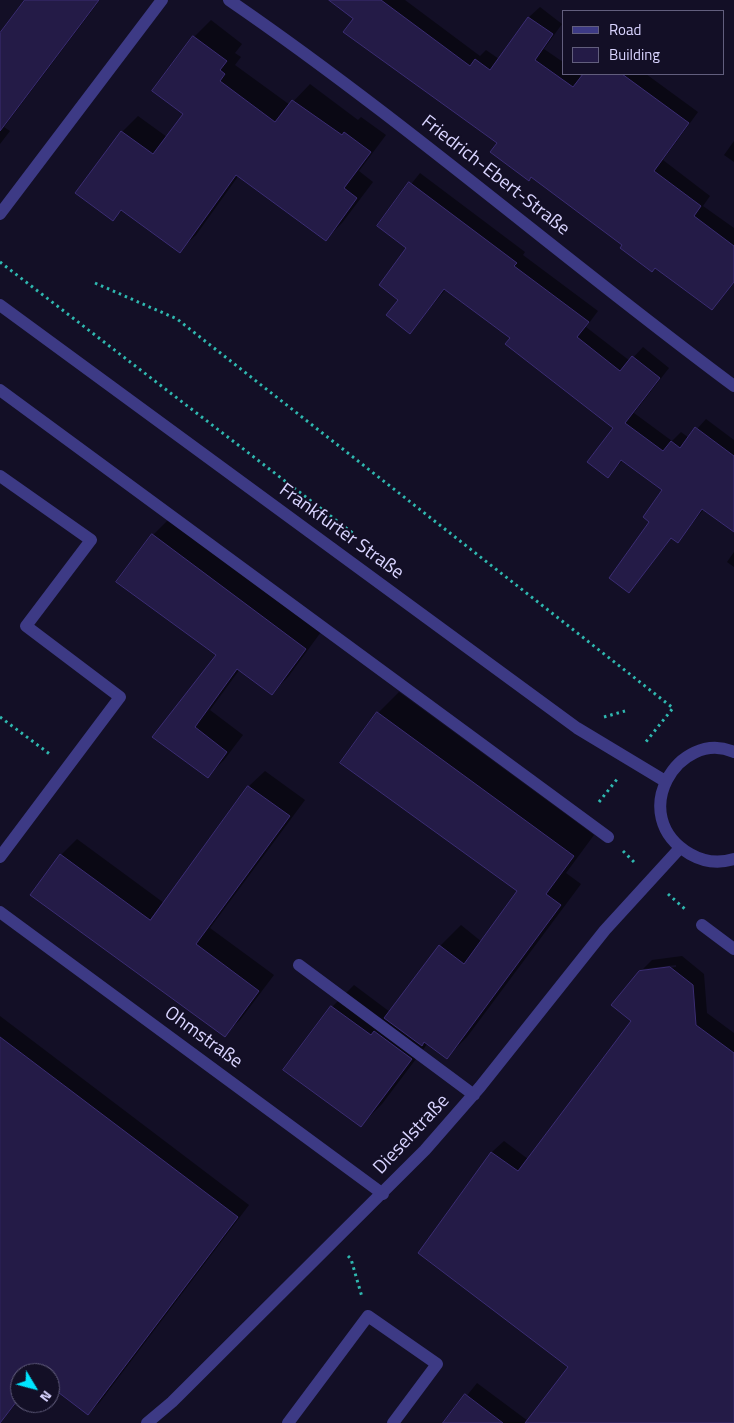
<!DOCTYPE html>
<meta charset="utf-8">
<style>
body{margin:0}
#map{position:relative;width:734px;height:1423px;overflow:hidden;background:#130f26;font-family:"Titillium Web",sans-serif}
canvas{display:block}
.legend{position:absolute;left:562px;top:10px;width:162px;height:65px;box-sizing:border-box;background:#130f26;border:1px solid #625e7d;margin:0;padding:6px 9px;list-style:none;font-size:15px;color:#d9d4ff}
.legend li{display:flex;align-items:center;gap:10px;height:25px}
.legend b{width:25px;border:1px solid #625e7d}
.north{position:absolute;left:10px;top:1363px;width:50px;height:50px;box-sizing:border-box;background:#130f26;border:1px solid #625e7d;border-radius:50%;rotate:127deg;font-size:14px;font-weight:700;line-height:20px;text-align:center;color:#d9d4ff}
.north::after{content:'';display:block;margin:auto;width:18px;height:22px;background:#00e5ff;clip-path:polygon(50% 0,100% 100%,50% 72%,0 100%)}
</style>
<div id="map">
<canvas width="734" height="1423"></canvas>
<ul class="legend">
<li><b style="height:6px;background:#3d3a85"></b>Road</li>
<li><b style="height:14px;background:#241b47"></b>Building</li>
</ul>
<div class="north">N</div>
</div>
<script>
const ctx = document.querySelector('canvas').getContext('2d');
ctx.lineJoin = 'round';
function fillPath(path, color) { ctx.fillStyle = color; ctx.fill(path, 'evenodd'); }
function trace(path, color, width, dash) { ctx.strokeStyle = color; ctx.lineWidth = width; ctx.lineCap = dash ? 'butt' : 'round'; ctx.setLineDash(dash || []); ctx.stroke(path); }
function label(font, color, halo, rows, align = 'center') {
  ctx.font = font + ' "Titillium Web",sans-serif'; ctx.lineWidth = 4; ctx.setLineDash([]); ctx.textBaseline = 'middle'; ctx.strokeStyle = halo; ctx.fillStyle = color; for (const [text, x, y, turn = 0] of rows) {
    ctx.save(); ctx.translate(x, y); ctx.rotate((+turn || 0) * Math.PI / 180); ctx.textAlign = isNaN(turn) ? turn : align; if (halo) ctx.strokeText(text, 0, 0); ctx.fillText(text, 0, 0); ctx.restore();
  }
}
fillPath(new Path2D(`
 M27 0H100L4 127 10 131 0 144V38Z
 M331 0H405L480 56 486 50 499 59 529 17 540 7 562 24 544 49 563 62V74H578L582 77 584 74H646L698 112 663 160 710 196 703 206 734 228V283L712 308 499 143Z
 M211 20 242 44 235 53 241 57 235 65 290 105 310 84 358 120 361 117 386 135 359 171 373 182 342 223 326 239 239 175 196 235 179 251 123 210 113 219 77 193 122 132 138 116 167 137 184 114 154 91 194 37Z
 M734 141V162L724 155Z
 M420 173 525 252 523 255 598 311 586 327 630 361 643 347 669 368 634 413 672 441 681 432 689 438 706 419 734 440V530L704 509 678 541 672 537 629 591 651 522 664 490 623 460 608 476 614 428 512 338 446 289 410 332 400 299 407 248 378 226Z
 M169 519 321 632 288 677 272 693 240 669 210 710 243 735 224 760 208 776 154 736 217 655 153 535Z
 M734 552V567L727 562Z
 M399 692 594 835 566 873 581 884 467 1037 446 1058 428 1043 382 1104 361 1125 285 1069 332 1007 354 985 390 1012 440 946 461 925 482 942 519 891 342 763 378 713Z
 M265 771 305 800 210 928 274 975 240 1020 224 1035 32 895 61 855 77 839 164 903 249 786Z
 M682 956 704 974 707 1013 734 1033V1423H445L477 1383 528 1421 570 1366 420 1253 492 1152 504 1141 528 1159 632 1021 640 972 676 967V965L643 969 652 960Z
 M0 1016 249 1205 100 1402 88 1414 50 1385V1373H20V1399L0 1422Z`), '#0007');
const building = new Path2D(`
 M25 0H99L0 131V33Z
 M329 0H381L470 66 475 59 490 70 528 17 553 34 535 60 573 87 583 74H622L689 123 654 171 701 206 694 216 734 246V282L712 310 655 268 652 272 620 248 622 245 531 177 529 181 490 152 497 143 343 32 353 19Z
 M193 36 227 61 220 70 225 74 220 81 275 122 292 100 342 135 344 132 371 152 344 188 357 198 326 241 236 175 180 253 121 210 113 221 75 193 121 131 153 154 183 114 152 91Z
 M409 182 517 263 514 266 589 322 577 337 620 371 632 356 660 378 625 423 663 451 671 441 680 448 695 427 734 456V532L702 509 678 543 671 538 629 593 609 578 649 522 643 517 662 490 621 460 608 478 587 462 613 428 505 344 510 338 444 289 410 334 386 315 398 300 379 285 406 248 377 226Z
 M152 534 306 649 272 695 237 669 195 727 227 752 208 778 152 737 216 655 116 582Z
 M377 712 574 856 546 894 561 905 447 1059 424 1042 422 1046 384 1018 439 945 464 964 517 891 340 763Z
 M248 786 290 816 196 944 259 991 225 1037 30 895 60 854 150 920Z
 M670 967 693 985 696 1025 734 1053V1423H525L568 1367 418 1253 491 1152 518 1171 631 1021 611 1005 639 971Z
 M331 1006 371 1035 374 1031 412 1059 361 1127 283 1070Z
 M0 1037 238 1217 88 1415 50 1386V1373H20V1397L0 1423Z
 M465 1394 503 1423H443Z`);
fillPath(building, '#241b47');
trace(building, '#3b2d73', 1);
trace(new Path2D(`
 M0 262 354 534
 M95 283 177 319 673 708 645 743
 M0 717 51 755
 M604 717 625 711
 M599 802 618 778
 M623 851 636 864
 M668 894 686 910
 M348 1256 351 1259 362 1297`), '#2fb8b0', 3, [2.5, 4]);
trace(new Path2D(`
 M229 0C404 120 564 260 734 386
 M0 214 162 0
 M0 305 577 728 665 781
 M0 390 608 837
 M0 476 91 540 26 626 120 697 0 857
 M734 752C679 728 625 816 690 854 704 862 718 864 734 859
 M0 912 383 1194
 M702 925 734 949
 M299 965 474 1095
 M147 1423 172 1402 425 1150 480 1087 605 930 680 848
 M288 1423 368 1316 437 1364 393 1423`), '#3d3a85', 12);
label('19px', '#d9d4ff', '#130f26', [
 ["Friedrich-Ebert-Straße",495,176,38],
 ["Frankfurter Straße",341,532,36],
 ["Ohmstraße",203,1038,36],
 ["Dieselstraße",412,1135,-47]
]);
</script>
